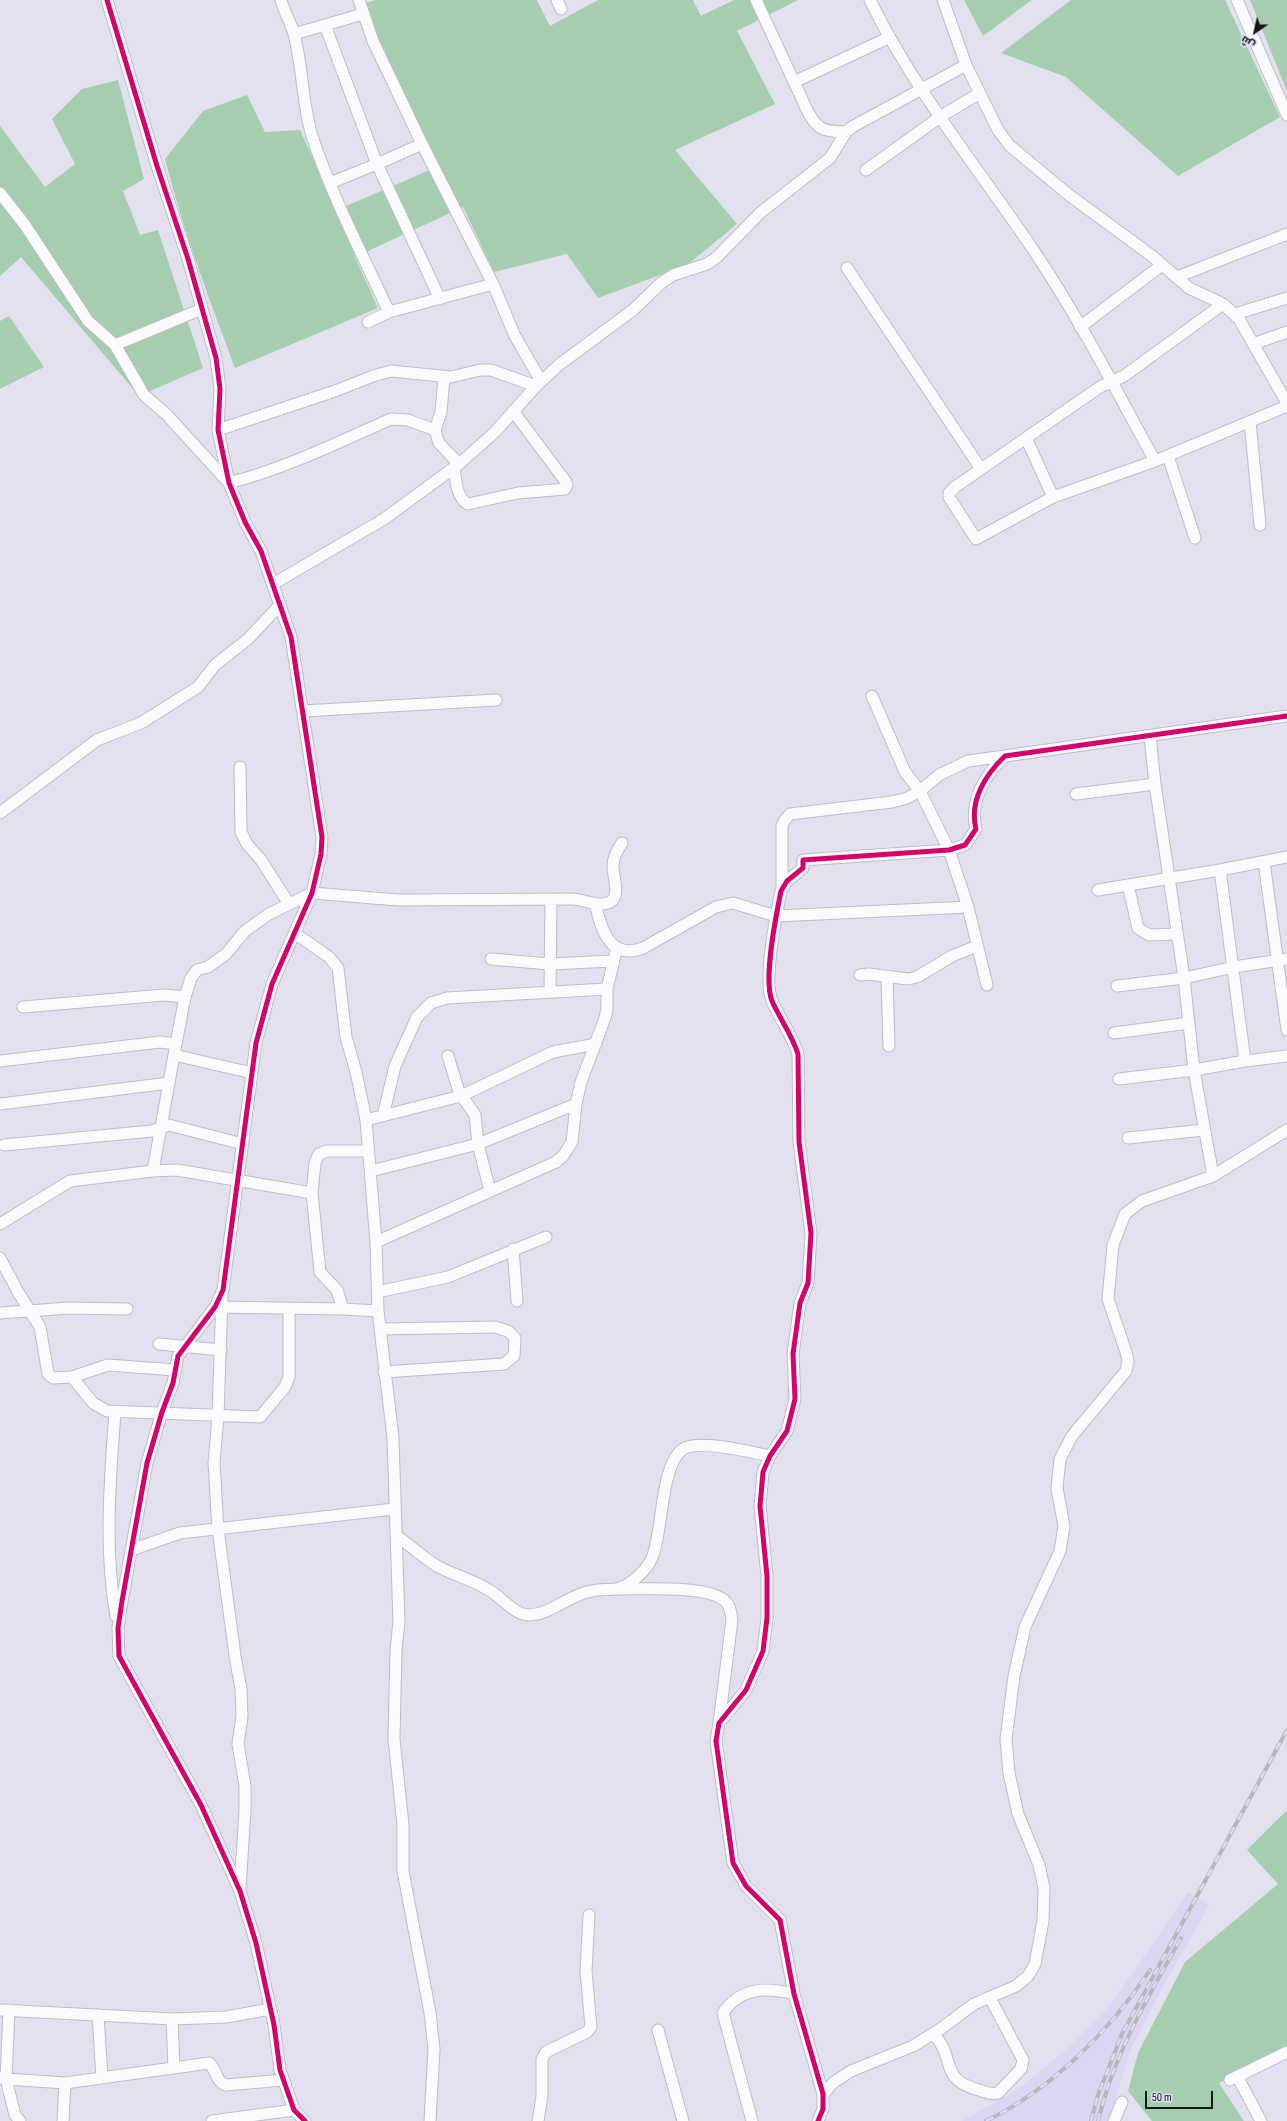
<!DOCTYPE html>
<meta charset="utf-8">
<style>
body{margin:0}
#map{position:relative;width:1287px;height:2121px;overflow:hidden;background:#e3e0f0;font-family:"Sofia Sans Condensed",Cairo,sans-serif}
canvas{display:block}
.north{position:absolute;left:1235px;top:12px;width:40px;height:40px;-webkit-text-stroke:3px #dfdaf6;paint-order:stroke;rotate:214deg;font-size:11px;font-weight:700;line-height:16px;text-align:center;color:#16141d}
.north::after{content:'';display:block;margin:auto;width:14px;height:18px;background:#16141d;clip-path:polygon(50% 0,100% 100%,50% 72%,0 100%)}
.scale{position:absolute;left:1145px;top:2091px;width:68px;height:18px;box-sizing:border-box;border:2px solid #16141d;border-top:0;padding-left:5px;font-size:12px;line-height:14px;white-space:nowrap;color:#16141d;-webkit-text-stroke:3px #dfdaf6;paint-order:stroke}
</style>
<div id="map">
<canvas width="1287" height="2121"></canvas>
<div class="north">ش</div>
<div class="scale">50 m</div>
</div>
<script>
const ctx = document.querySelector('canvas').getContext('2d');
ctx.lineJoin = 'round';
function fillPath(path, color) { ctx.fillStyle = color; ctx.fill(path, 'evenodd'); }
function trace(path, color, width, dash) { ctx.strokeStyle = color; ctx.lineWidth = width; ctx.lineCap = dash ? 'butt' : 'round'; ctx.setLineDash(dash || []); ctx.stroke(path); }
fillPath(new Path2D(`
 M1188 1892 1209 1905 1162 1989 1130 2051 1109 2121H962L1020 2088 1075 2042 1112 2003Z`), '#dbd6f1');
fillPath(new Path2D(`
 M375 0H537L550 26 598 0H693L701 16 734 0H798L737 31 775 104 675 150 737 224 687 265 598 298 567 254 494 272 463 207 355 257 378 308 235 368C209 299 183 230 165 159L203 111 247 95 265 132 300 130 337 210 439 166 380 45 364 4Z
 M964 0H1032L983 36Z
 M1071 0H1225L1280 117 1178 176 1066 77 1001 53Z
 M1250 0H1287V91Z
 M118 80 144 179 123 191 140 235 158 230 203 368 139 396 21 257 0 276V126L45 187 75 164 52 119 82 89Z
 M9 316 44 367 0 389V321Z
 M1287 1810V2048L1219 2083 1244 2121H1152L1128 2091 1138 2053 1185 1962 1278 1884 1247 1850Z`), '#a5ceaf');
const minor = new Path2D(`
 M107 0 157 166 188 259 216 358 220 389 218 430 229 483 245 522 261 551 291 637 322 837 321 854 312 893 272 984 256 1043 223 1290 215 1307 178 1356 173 1383 162 1412 147 1463 122 1601 118 1628 119 1656 201 1805 240 1891 256 1943 274 2025 280 2070 294 2110 305 2121
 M281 0C284 12 291 23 294 34 303 68 302 103 312 136 331 194 363 256 389 312
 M359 0 373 41 422 144 493 284 515 336 541 381
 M557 0 561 9
 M756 0 808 112C819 132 825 131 846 132
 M870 0C914 90 978 168 1034 251 1079 318 1116 390 1155 461
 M943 0 966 65 998 130 1010 146 1069 195 1152 256 1189 288 1223 304 1239 319 1287 403
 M1237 0 1287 115
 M325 25 377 164 440 299
 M294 34 363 14
 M794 82 888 38
 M866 170 940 117 980 93
 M330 183 377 164 422 144
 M0 193 25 225 88 321 115 345 144 395 166 414 229 483C286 468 337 443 391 419L408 420 435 430
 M847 268 981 469
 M1177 277 1287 234
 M1223 304 1124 376 1100 387 955 487 949 493V497L976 539 1053 497 1155 461 1287 406
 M1235 314 1287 298
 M368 322 389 312 493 284
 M1080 327 1162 265
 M1253 344 1287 332
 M115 345 202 309
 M444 377 441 412 435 430 439 443 459 464
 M1250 422 1260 525
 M218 430 335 391 373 376 391 371 451 377 480 370H491L536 386
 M1026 438 1053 497
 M1168 456 1195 538
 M454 468C456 479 456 498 468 504L518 493 565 489 567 485 566 482 513 411
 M273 584 384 519 459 464 495 432 536 386 560 364 633 310 661 283 673 275 707 264 717 257 760 213 830 158 846 132 852 127 966 65
 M872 696 905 772 920 791 949 850 968 907 987 985
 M303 711 496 700
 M1150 736 1155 784 1184 978 1194 1070 1213 1176
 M240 767 241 832 247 844 261 860 289 904
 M1076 794 1155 784
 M0 813 97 740 141 723 198 687 215 665 248 639 279 606
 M1264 862 1287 1030
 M1128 885 1138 928 1149 935 1177 934
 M782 886V826L784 821 790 814 892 802 907 798 920 791 939 775 968 761 1005 756
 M1098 890 1220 870 1287 857
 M595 903C601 928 609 961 643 948L716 907 733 903 776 916 968 907
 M296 934 329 957 338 968 346 1037 356 1072 366 1120 376 1242 378 1311 393 1438 399 1622 396 1650 394 1739 403 1825V1871L430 2013 434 2049 430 2121
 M491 959 550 964 613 961
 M860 975 869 974 908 979 917 977 952 956 977 946
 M887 977 889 1046
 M1117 986 1184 978 1234 967 1287 959
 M550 990 551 900
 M23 1007 164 995 185 997
 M1114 1033 1189 1023
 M174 1055 252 1073
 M448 1056 459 1092 475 1115 478 1144 490 1191
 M0 1061 160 1042 176 1044
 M1245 1061 1287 1056
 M1119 1079 1194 1070 1245 1061 1220 870
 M0 1104 169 1083
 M383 1116 395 1066 417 1017 431 1003 447 998 607 989
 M366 1120 461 1096 553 1052 596 1044
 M1128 1138 1204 1130
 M4 1145 152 1131 169 1125 243 1144
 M153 1171 176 1044 185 997 191 978 197 970 208 967 226 954 245 931 269 914 312 893 398 900 572 899C582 899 592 905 602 904 624 903 613 879 613 866 613 857 617 851 622 843
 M371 1171 478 1144 576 1104
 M312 1193 320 1272 337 1290 343 1309
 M0 1224 70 1181 153 1171 177 1170 312 1193 315 1163 319 1154 327 1151H368
 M376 1242 556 1162 563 1156 572 1142 576 1104 581 1082 605 1018 607 1009V989L617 947
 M513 1249 517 1301
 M0 1258 18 1292 40 1327 48 1374 53 1378 72 1377 93 1403 107 1411 260 1417 285 1387 289 1377V1308
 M377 1292 448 1277 546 1237
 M222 1294 218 1416 214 1463 218 1529 235 1656 241 1689 242 1716 238 1744 245 1786V1810L240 1888
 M215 1307 343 1309 378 1311
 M0 1313 69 1308 127 1309
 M380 1329 495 1327 508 1331 515 1338 514 1356 504 1364 384 1372
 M159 1344 221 1350
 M72 1377 108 1365 175 1370
 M115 1412C110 1481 104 1548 116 1616
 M396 1535C409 1545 423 1557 437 1566 455 1576 475 1580 492 1592 503 1599 516 1616 530 1615 552 1614 570 1594 592 1591 600 1589 608 1590 616 1589 630 1586 646 1571 652 1558 663 1533 660 1465 683 1449 699 1439 751 1452 770 1456
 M131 1550 180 1533 394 1509
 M619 1589C642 1589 712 1585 726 1602 731 1607 731 1614 732 1620L719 1723
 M0 2010 172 2019 226 2017 271 2009
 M9 2010 6 2079 65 2083 209 2063C217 2070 215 2081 226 2085L283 2080
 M98 2015 102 2078
 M172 2019 174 2068
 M658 2030 683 2121
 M933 2034C957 2057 937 2079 979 2090 985 2092 992 2095 998 2093L1021 2069 1023 2060 990 1998
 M1237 2076 1261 2121
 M0 2078 6 2079 15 2115 20 2121
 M1230 2080 1287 2052
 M823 2094 834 2082 851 2071 913 2046 939 2030 974 2004 1016 1986 1028 1976 1035 1964 1043 1921 1044 1888 1039 1865 1018 1814 1009 1773 1006 1739 1014 1676 1025 1627 1060 1551 1064 1526 1057 1488 1060 1459 1072 1436 1126 1371 1128 1361 1126 1352 1108 1299 1113 1245 1125 1214 1142 1201 1213 1176 1287 1130
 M63 2121 65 2083
 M212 2121 294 2110
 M538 2121 542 2096V2059L546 2052 587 2032 591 2027 586 1971 589 1915
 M752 2121 723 2013C740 1987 767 1987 794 1994
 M818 2121 823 2109V2094L794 1994 780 1920 746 1886 733 1863 716 1741 719 1723 746 1690 763 1651 767 1618V1576L760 1506 763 1472 770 1456 787 1431 795 1399 793 1354 800 1303 808 1283 811 1233 799 1142 798 1054C792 1035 780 1019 772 1001 763 979 776 916 781 891L787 881 803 868V860L949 850 965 845 976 829C969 801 985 775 1005 756L1287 716
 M1114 2121 1122 2102`);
trace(minor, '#bebcc8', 13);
trace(minor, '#fbfafd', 11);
const rail = new Path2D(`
 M986 2121C1053 2088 1109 2032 1150 1970
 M1091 2121 1098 2095 1122 2034 1287 1730
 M1098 2121C1114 2054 1148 1997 1181 1938`);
trace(rail, '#b7b6ba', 4);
trace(rail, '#dfdaf6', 2.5, [8]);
trace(new Path2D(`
 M107 0 157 166 188 259 216 358 220 389 218 430 229 483 245 522 261 551 291 637 322 837 321 854 312 893 272 984 256 1043 223 1290 215 1307 178 1356 173 1383 162 1412 147 1463 122 1601 118 1628 119 1656 201 1805 240 1891 256 1943 274 2025 280 2070 294 2110 305 2121
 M818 2121 823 2109V2094L794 1994 780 1920 746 1886 733 1863 716 1741 719 1723 746 1690 763 1651 767 1618V1576L760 1506 763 1472 770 1456 787 1431 795 1399 793 1354 800 1303 808 1283 811 1233 799 1142 798 1054C792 1035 780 1019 772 1001 763 979 776 916 781 891L787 881 803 868V860L949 850 965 845 976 829C969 801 985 775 1005 756L1287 716`), '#d6006c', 5);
</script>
